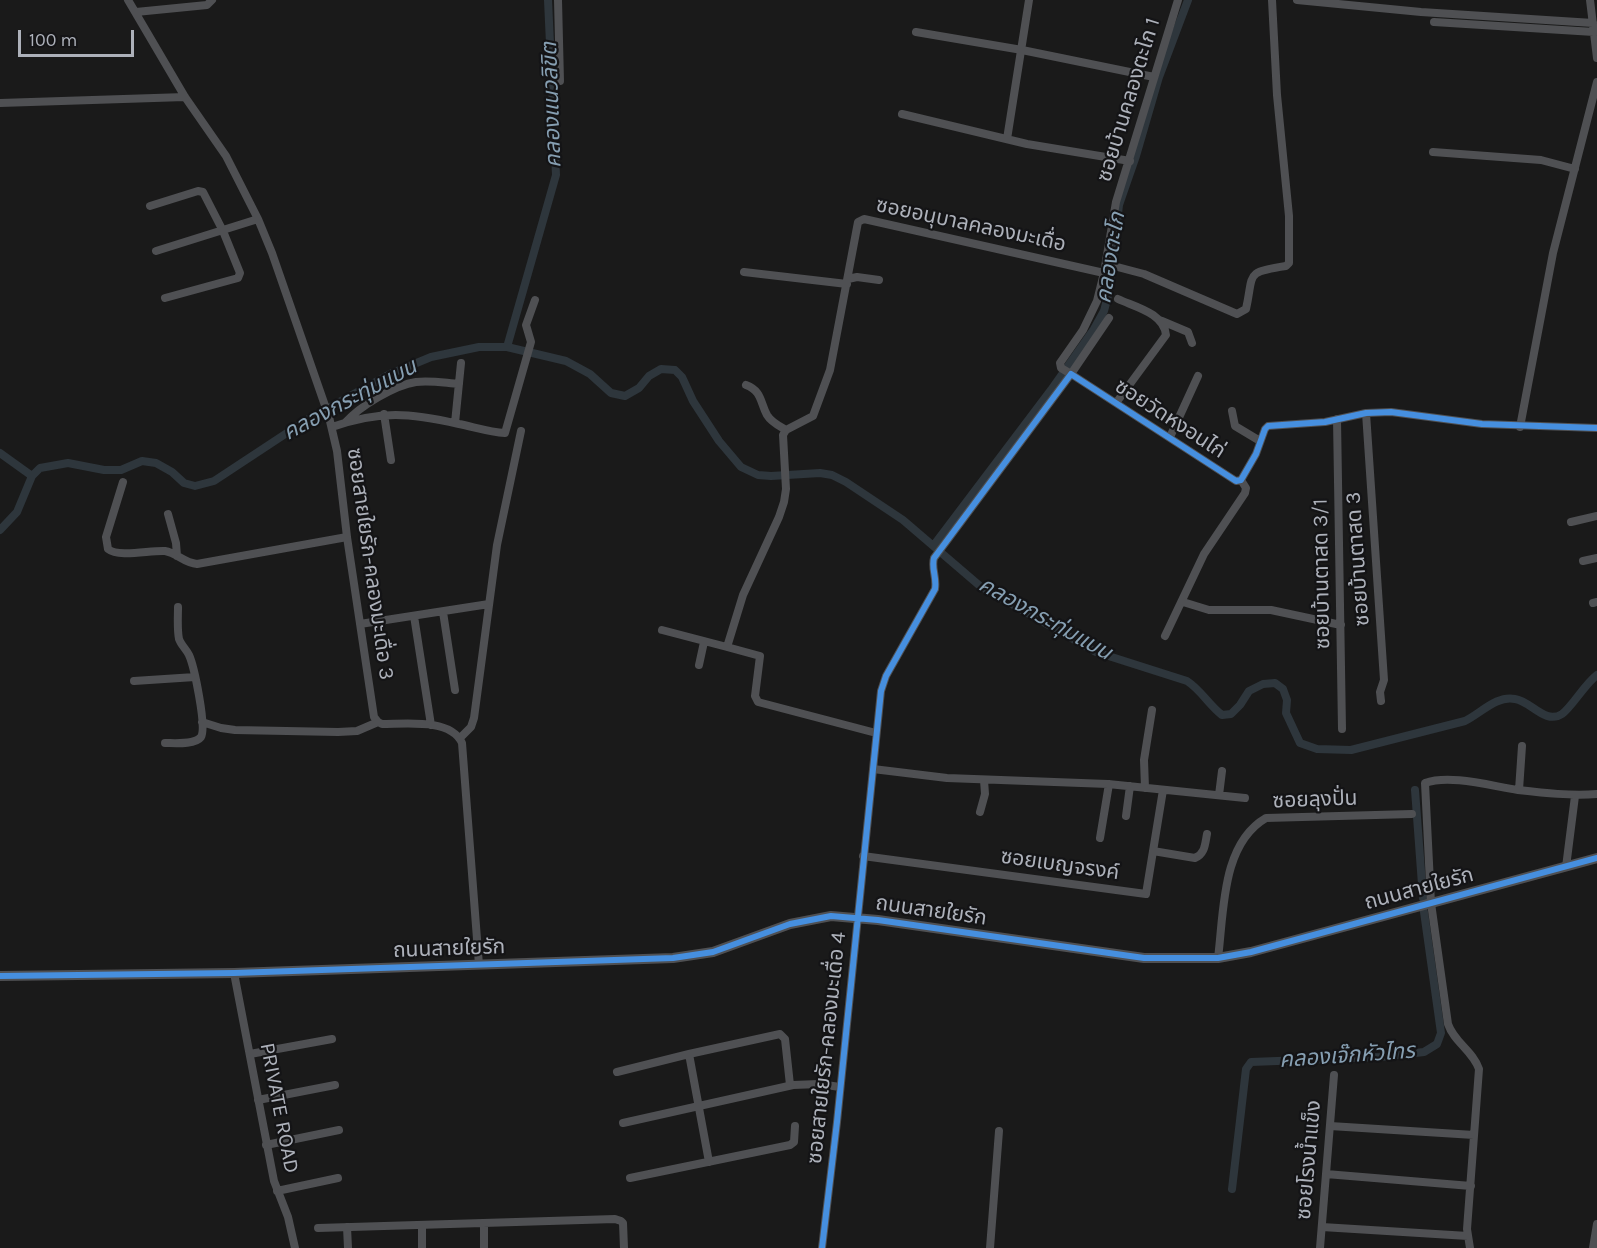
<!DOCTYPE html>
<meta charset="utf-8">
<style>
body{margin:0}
#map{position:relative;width:1597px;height:1248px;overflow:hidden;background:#1a1a1a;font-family:Karla,sans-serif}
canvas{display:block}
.scale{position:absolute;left:18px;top:30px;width:116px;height:27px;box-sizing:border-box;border:3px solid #adb1ba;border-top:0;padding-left:8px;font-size:18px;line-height:21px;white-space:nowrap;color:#adb1ba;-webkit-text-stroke:4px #141416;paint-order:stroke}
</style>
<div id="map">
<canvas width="1597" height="1248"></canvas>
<div class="scale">100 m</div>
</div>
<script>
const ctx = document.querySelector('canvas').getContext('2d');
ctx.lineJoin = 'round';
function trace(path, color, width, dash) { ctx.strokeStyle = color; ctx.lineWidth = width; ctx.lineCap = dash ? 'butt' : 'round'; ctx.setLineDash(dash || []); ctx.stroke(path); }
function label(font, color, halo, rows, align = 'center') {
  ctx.font = font + ' Karla,"Noto Sans Thai",sans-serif'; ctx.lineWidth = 4.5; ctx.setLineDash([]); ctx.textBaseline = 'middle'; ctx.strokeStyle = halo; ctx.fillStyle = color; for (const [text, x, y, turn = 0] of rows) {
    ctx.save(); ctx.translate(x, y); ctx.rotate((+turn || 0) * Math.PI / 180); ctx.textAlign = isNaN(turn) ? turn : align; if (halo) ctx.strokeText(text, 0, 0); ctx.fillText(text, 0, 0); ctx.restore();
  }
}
trace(new Path2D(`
 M507 347 556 175 548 0
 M0 453 32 476
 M0 530 17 512 32 476 40 468 68 463 104 470H121L142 461 156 463 172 472 184 483 195 486 214 481 305 421 390 374 431 357 479 347H507L566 361 590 374 611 393 625 396 639 388 649 376 661 369 675 370 682 377 693 401 719 441 741 467 758 475 771 476 820 473 832 475 846 482 903 520 980 586 1096 652 1187 681C1201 690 1209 705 1222 715L1231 714 1240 705 1249 691 1263 684 1275 683 1283 689 1287 700 1286 713 1300 743 1317 749 1351 750 1465 721C1481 713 1497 695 1515 699 1531 701 1545 725 1562 714 1572 707 1584 685 1597 675
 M934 545 1051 390 1094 329 1104 311 1109 292 1119 205 1136 156 1159 77 1188 0
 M1415 790 1423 898
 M1232 1189 1246 1069 1251 1062 1381 1057 1424 1052 1437 1044 1441 1033 1424 912`), '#2e363c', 8);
trace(new Path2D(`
 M128 0 185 97 226 156 258 219 272 253 329 417 337 451 347 537 374 717 378 722 382 724C405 724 451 718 462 743L479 965
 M558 0 560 81
 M1297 0 1421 12 1593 23
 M1590 0 1597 58
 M136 12 207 5 212 0
 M1434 22 1594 32
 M916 32 1022 50 1154 77
 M0 103 185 97
 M902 114 1027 144 1130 161
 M1007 139 1029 0
 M1433 152 1541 160 1575 169
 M150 206 198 191 203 192 223 231 240 273 238 278 165 298
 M156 251 258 219
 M1106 264 1144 274 1237 314 1246 309C1254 274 1244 272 1286 266L1289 263V216L1277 95 1272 0
 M744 272 847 284
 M848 279 857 277 879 280
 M1109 318 1071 374 1061 368 1060 363 1083 330 1097 301 1104 273 1116 202 1178 0
 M1162 321 1188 332 1192 343
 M746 385C762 391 760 402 767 415 771 422 779 426 786 430
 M1116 403 1166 335C1164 313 1135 307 1118 299
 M1232 411 1235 426 1260 441
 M1366 413 1384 680 1380 692 1381 701
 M384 414 391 460
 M1337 419 1342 729
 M346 422C360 406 395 385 416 382 430 380 445 383 459 384
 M455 423 461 363
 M332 427C381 410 410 413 459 424 474 427 490 432 505 433L531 342 526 325 535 300
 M1520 427 1553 253 1597 82
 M1170 437 1198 376
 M123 482 106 537 108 549C119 558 150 550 165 551 177 553 184 563 197 564L347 537
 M168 514 176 543 177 556
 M1571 522 1597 516
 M1583 561 1597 558
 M1183 602 1209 610H1271L1341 625
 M1593 603 1597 602
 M443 612 455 690
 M414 616 431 725
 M360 624 489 604
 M662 630 727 647
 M1165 636 1204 554 1245 493 1246 488 1241 480
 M699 665 704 642
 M134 681 195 677
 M202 722 221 728 235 730 338 732 357 731 378 722
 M876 733 758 702 755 696 760 656 727 647 743 595 779 517 784 502 786 489 783 435 786 430 813 416 830 370 858 222 864 219 873 221 1104 273
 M460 738 471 727 474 718 497 545 521 431
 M165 743C174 743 195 745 201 737 207 727 194 666 189 655 186 649 181 645 179 639 177 629 178 617 178 607
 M873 769 947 778 1108 784 1245 798
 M1145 788 1144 760 1152 710
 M1519 790 1522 746
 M1219 795 1222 771
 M980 812 985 794 984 780
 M1126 816 1130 786
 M1100 838 1109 784
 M1153 851 1195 858C1205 854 1205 844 1207 834
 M863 856 1146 894 1163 790
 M1566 867 1575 796
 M1218 958C1224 913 1221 844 1266 818L1412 814
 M234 973 274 1181 288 1217 295 1248
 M250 1054 332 1039
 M689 1054 709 1162
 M617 1072 689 1054 780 1034 785 1039 790 1085
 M258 1100 335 1085
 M623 1123 793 1085 819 1084 840 1087
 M1330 1126 1474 1135
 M266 1145 339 1130
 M1326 1174 1471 1186
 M630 1178 790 1145 794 1142 795 1126
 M277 1191 338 1178
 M484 1223V1248
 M422 1225V1248
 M347 1227 348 1248
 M1322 1227 1468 1236
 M318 1228 615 1219 621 1221 623 1223 624 1248
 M822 1248 837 1122 881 691 886 676 935 589C937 577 931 568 934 558L1071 374 1236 481 1241 480 1256 454 1265 429 1268 426 1325 422 1366 413 1391 412 1482 424 1597 428
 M990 1248 999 1131
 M1320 1248 1334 1075
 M1470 1248 1467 1229 1479 1069C1473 1051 1454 1042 1448 1024L1431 903 1425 783C1450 774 1491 786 1518 790 1544 793 1571 796 1597 794
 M1593 1248 1597 1224`), '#4f5053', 8);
trace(new Path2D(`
 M0 976 234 973 673 958 713 952 790 924 831 916 878 920 1144 958H1218L1251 952 1597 858`), '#4f5053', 10);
trace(new Path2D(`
 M0 976 234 973 673 958 713 952 790 924 831 916 878 920 1144 958H1218L1251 952 1597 858
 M822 1248 837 1122 881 691 886 676 935 589C937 577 931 568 934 558L1071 374 1236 481 1241 480 1256 454 1265 429 1268 426 1325 422 1366 413 1391 412 1482 424 1597 428`), '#468fdf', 6);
label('21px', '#adb1ba', '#141416', [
 ["ซอยบ้านคลองตะโก 1",1129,100,-73],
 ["ซอยอนุบาลคลองมะเดื่อ",971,225,12],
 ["ซอยวัดหงอนไก่",1170,419,33],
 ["ซอยบ้านตาสด 3",1358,559,-94],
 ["ซอยสายใยรัก-คลองมะเดื่อ 3",370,564,82],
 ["ซอยบ้านตาสด 3/1",1322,574,-91],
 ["ซอยลุงปั่น",1315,800,-2],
 ["ซอยเบญจรงค์",1060,865,8],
 ["ถนนสายใยรัก",1419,889,-15],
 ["ถนนสายใยรัก",931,911,8],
 ["ถนนสายใยรัก",449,949,-2],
 ["ซอยสายใยรัก-คลองมะเดื่อ 4",827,1048,-84],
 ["PRIVATE ROAD",279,1108,79],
 ["ซอยโรงน้ำแข็ง",1309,1160,-85]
]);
label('italic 22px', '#869fb2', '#141416', [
 ["คลองแนวลิขิต",552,105,-92],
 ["คลองตะโก",1111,258,-81],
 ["คลองกระทุ่มแบน",350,400,-28],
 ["คลองกระทุ่มแบน",1045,619,29],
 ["คลองเจ๊กหัวไทร",1347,1056,-4]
]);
</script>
